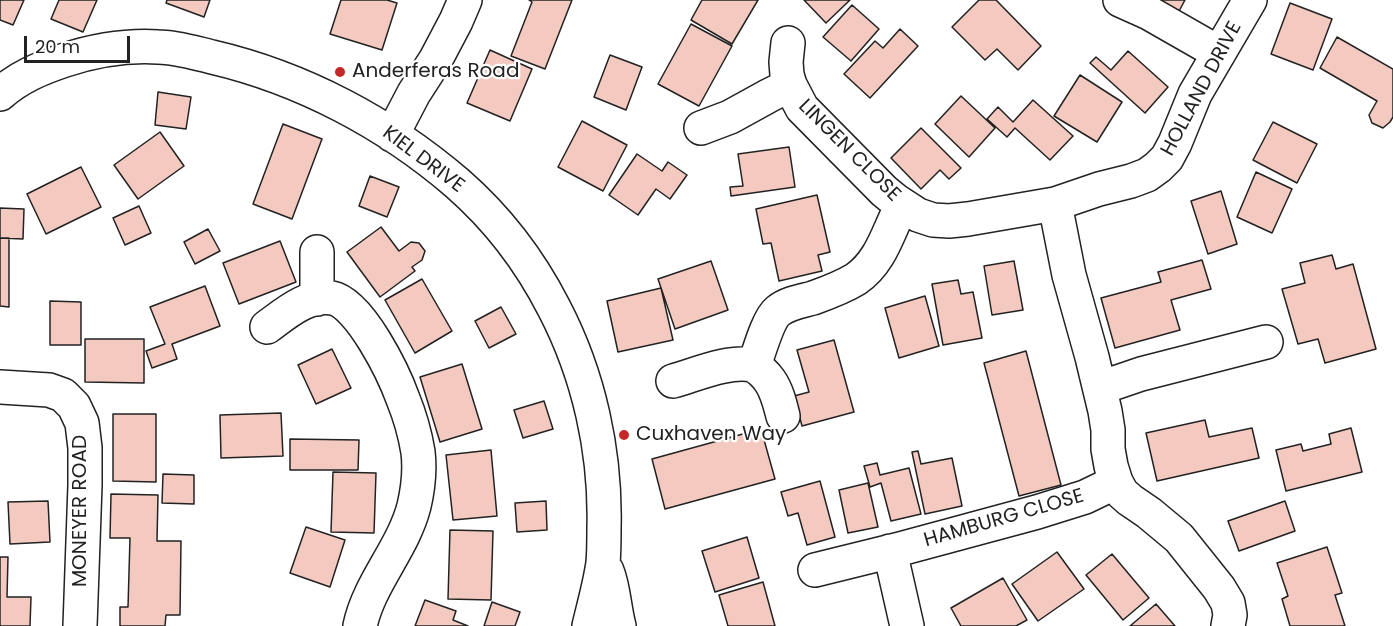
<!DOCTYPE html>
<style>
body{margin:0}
#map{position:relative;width:1393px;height:626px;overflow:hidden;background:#fff;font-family:Poppins,sans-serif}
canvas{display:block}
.scale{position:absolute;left:24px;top:36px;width:106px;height:27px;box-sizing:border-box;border:3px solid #222;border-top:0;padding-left:8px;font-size:18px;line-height:21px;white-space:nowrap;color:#222;-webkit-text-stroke:4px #fff;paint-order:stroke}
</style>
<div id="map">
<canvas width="1393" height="626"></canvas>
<div class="scale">20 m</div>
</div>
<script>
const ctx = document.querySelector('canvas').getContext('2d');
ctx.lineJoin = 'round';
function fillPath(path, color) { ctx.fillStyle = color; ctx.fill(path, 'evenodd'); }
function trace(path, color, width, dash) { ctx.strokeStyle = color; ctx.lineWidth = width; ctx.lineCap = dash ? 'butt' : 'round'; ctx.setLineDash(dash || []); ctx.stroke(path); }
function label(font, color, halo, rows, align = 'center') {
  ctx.font = font + ' Poppins,sans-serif'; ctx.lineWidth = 4.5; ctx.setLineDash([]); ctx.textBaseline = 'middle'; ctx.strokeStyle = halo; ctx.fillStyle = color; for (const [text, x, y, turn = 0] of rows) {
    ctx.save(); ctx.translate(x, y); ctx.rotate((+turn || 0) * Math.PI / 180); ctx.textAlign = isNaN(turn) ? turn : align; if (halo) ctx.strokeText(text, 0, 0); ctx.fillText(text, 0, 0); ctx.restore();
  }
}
const building = new Path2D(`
 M0 0H24L13 25 0 20Z
 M59 0H97L83 32 51 19Z
 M167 0H210L204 17 166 3Z
 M341 0H387L397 3 382 50 330 34Z
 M529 0H572L545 69 511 56 532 2Z
 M702 0H758L732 44 691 20Z
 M804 0H850L826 23Z
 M979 0H996L1041 46 1018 70 997 49 985 60 952 27Z
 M1151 0H1185L1177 15Z
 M1290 3 1332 19 1313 70 1271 54Z
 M852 5 879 29 851 61 823 37Z
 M691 24 732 46 699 106 658 84Z
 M900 29 918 46 870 98 844 74 875 41 883 48Z
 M1337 37 1393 69V117L1390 122 1383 128 1372 123 1369 115 1377 101 1320 68Z
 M490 50 532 69 510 121 467 103Z
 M1128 51 1168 87 1145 113 1090 63 1096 57 1111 70Z
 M610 55 642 67 626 110 594 97Z
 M1080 75 1122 102 1097 142 1054 116Z
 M158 92 191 97 186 129 155 125Z
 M961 96 995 128 969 157 935 124Z
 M1033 100 1073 136 1050 160 1015 128 1007 137 987 119 998 107 1013 122Z
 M582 121 627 145 603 191 558 167Z
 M1273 122 1317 144 1297 183 1253 160Z
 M283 124 322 139 292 219 253 204Z
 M921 128 961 168 949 179 940 170 921 189 891 158Z
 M160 132 184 166 138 199 114 165Z
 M789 147 795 187 731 196 730 187 743 186 738 154Z
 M637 154 662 171 668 162 687 175 670 199 656 189 638 215 609 195Z
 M81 167 101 207 46 234 27 194Z
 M1256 172 1292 189 1272 233 1237 217Z
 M370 176 399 187 387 217 359 206Z
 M1221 191 1237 244 1208 254 1191 201Z
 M817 195 830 252 818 255 822 271 779 281 771 243 763 244 756 209Z
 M139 206 151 233 125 245 113 218Z
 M0 208 24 209 23 239 0 238Z
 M381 227 399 251 411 242 419 243 425 251 422 260 412 267 415 271 380 297 347 252Z
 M208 229 220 251 195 264 184 242Z
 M0 238H9V307L0 306Z
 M280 241 296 282 239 304 223 263Z
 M1332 255 1336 269 1353 264 1376 349 1325 363 1318 339 1298 344 1282 289 1305 283 1300 263Z
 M1202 260 1211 289 1171 300 1180 330 1115 348 1101 298 1161 282 1158 272Z
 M711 261 728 310 675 329 658 279Z
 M1014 261 1023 310 992 315 984 266Z
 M422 279 452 331 415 353 385 300Z
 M958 280 961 294 973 292 982 338 943 345 932 284Z
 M205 286 220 326 172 344 177 359 152 368 146 351 165 344 150 307Z
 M661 288 673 340 618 352 607 301Z
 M925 296 939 346 899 358 885 308Z
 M50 301 81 302V345H50Z
 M501 307 516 334 489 348 475 321Z
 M85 339H144V383L85 382Z
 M834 340 854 412 802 426 794 396 809 392 797 350Z
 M332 349 351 388 316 404 298 365Z
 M1026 351 1061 485 1019 496 984 363Z
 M462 364 482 429 440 442 420 377Z
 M544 401 553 429 523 438 514 410Z
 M281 413 283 456 221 458 220 415Z
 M113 414H156V482L113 481Z
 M1205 420 1209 437 1252 428 1259 458 1157 481 1146 433Z
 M1351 428 1362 472 1286 491 1276 450 1301 444 1303 451 1331 444 1329 434Z
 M761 429 775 479 665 509 652 459Z
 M290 439 359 440 358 470H290Z
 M491 450 497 516 453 520 446 455Z
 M918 451 921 464 952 458 962 506 925 514 912 452Z
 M877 463 880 475 909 468 921 514 891 521 881 483 870 487 864 466Z
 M333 472 376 473 374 533 331 532Z
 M163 474 194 475V504L162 503Z
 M820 481 835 537 807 545 798 513 788 516 781 492Z
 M868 483 878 527 848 533 839 490Z
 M111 494 158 495 157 541H181L180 615H166L165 626H120V607H128L130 538H110Z
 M48 501 50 542 10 544 8 502Z
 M546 501 547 530 517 532 515 503Z
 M1285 501 1295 531 1239 551 1228 521Z
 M306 527 345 540 330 587 290 573Z
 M450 530 493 531 491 600 448 599Z
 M747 537 759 578 715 592 702 551Z
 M1327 547 1342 593 1335 595 1345 626H1290L1282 599 1288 596 1277 563Z
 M1057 552 1084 589 1038 621 1012 584Z
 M1112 554 1149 598 1123 620 1086 575Z
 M0 557H8L7 597H31L30 626H0Z
 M1003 578 1027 620 1016 626H961L951 608Z
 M763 582 775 626H728L719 595Z
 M425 600 456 611 453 620 468 626H415Z
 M492 602 520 612 515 626H484Z
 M1156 604 1175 626H1130Z`);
fillPath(building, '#f3c9c0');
trace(building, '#222', 1.5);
const minor = new Path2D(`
 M1120 0 1149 13 1219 53
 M788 43 786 62 787 75 790 85 802 108 884 191 895 200 918 215 933 220 949 221 968 219 1055 204 1099 189 1131 181 1147 175 1158 167 1167 158 1175 143 1195 94 1250 0
 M0 94C19 77 41 68 65 60 96 50 126 45 158 47 176 47 195 53 212 57 302 78 387 123 457 183 496 217 530 261 554 308 589 375 606 452 604 528 604 540 604 552 603 563 600 584 594 605 589 626
 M701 128 730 117 770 95 790 85
 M392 135 414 93 436 59 456 21 465 0
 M1055 204 1069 275 1092 357 1105 411 1108 430V449L1111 466 1116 482 1122 493 1130 500 1149 513 1179 538 1219 588 1228 603 1230 615 1228 626
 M317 299V252
 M267 327C285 314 307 294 332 298 360 303 394 374 403 399 410 416 415 434 418 452 420 469 418 489 414 506 403 549 369 583 360 626
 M754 366C759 352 768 319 778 311 788 303 802 301 813 298 827 293 843 287 856 279 882 261 888 231 902 205
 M673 381C695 375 729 360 752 365 758 367 766 375 770 381 777 391 780 404 783 416
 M0 387 49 390 63 395 74 406 82 423 85 448V485L80 626
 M1100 388 1141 374 1266 342
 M890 551 907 626
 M815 570 900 549 1037 512 1085 497 1116 482
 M607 571C614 588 614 608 619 626`);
trace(minor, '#222', 36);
trace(minor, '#fff', 33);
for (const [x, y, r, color] of [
 [340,72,6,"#c62828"],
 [624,435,6,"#c62828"]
]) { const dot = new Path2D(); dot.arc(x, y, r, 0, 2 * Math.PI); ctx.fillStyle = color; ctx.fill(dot); trace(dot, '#fff', 2); }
label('20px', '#222', '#fff', [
 ["Anderferas Road",352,72],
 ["Cuxhaven Way",636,435]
], 'left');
label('20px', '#222', '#fff', [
 ["HOLLAND DRIVE",1202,89,-62],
 ["LINGEN CLOSE",849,151,45],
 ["KIEL DRIVE",423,160,37],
 ["MONEYER ROAD",81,511,-90],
 ["HAMBURG CLOSE",1004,519,-16]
]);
</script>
